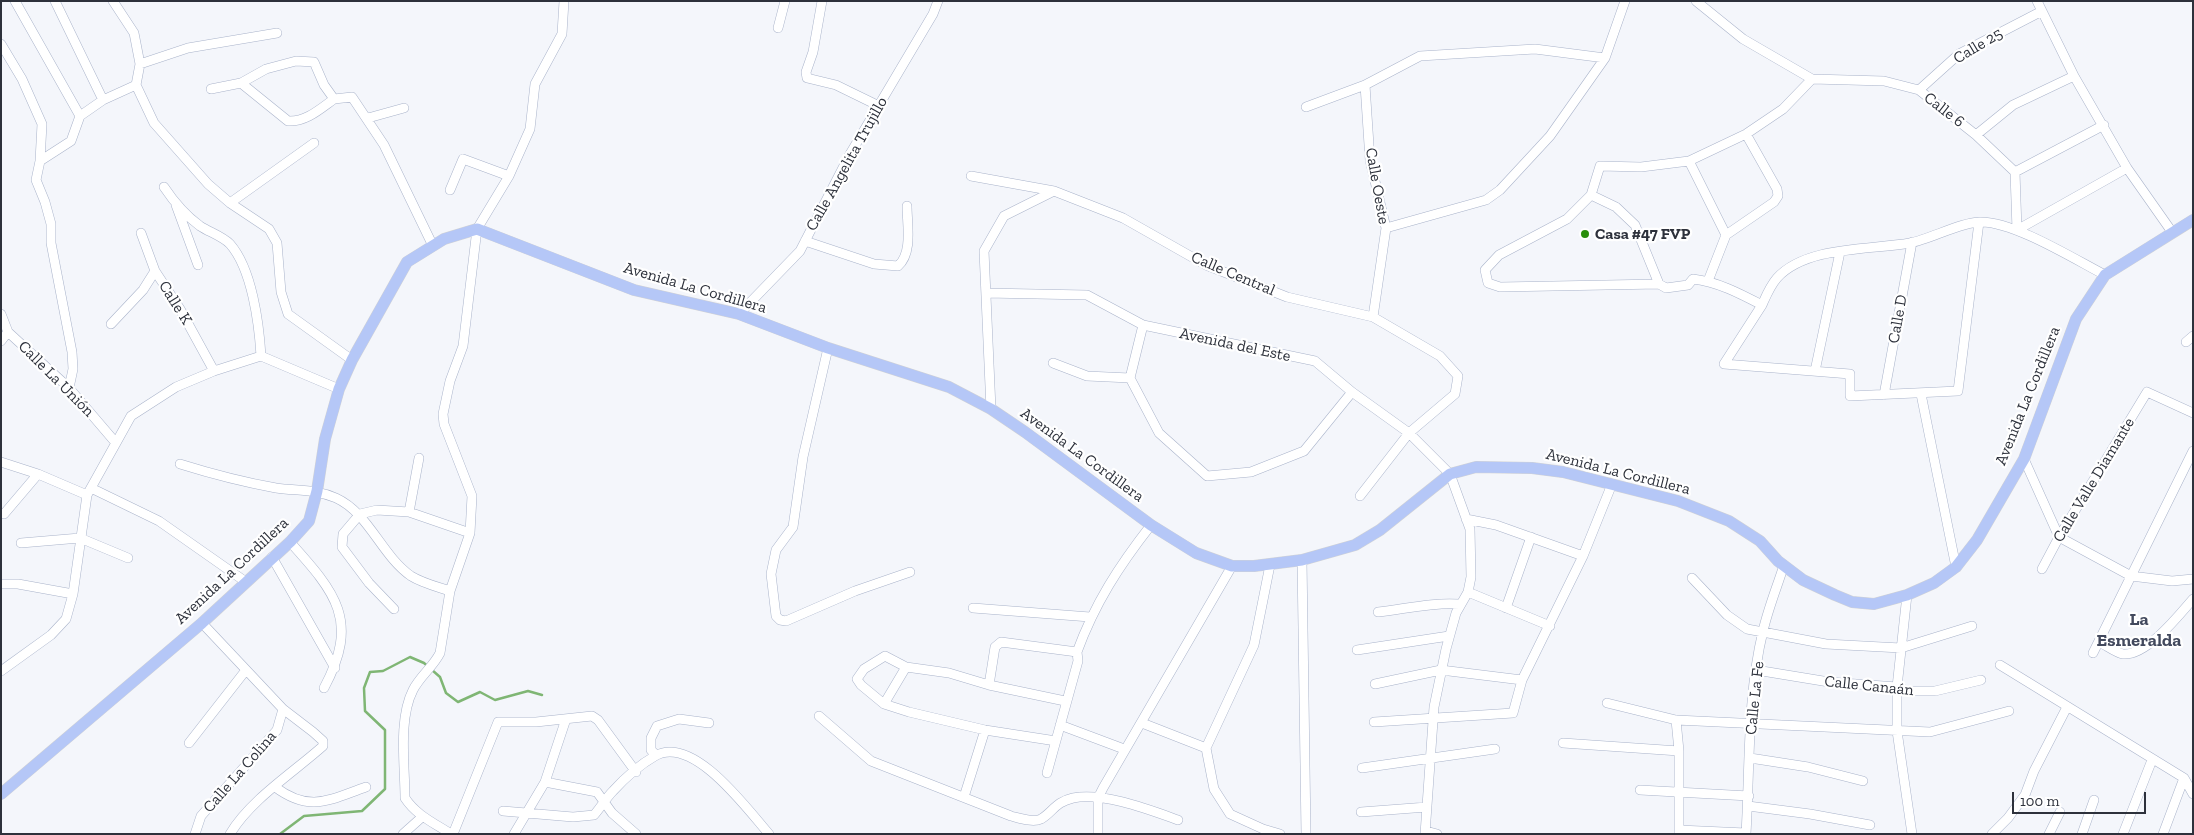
<!DOCTYPE html>
<meta charset="utf-8">
<style>
body{margin:0}
#map{position:relative;width:2194px;height:835px;overflow:hidden;background:#f4f6fb;font-family:"Zilla Slab",serif}
canvas{display:block}
.frame{position:absolute;inset:0;border:2px solid #2d313b;pointer-events:none}
.scale{position:absolute;left:2012px;top:792px;width:134px;height:22px;box-sizing:border-box;border:2px solid #2d313b;border-top:0;padding-left:6px;font-size:15px;line-height:18px;white-space:nowrap;color:#2d313b;-webkit-text-stroke:4px #fff;paint-order:stroke}
</style>
<div id="map">
<canvas width="2194" height="835"></canvas>
<div class="frame"></div>
<div class="scale">100 m</div>
</div>
<script>
const ctx = document.querySelector('canvas').getContext('2d');
ctx.lineJoin = 'round';
function trace(path, color, width, dash) { ctx.strokeStyle = color; ctx.lineWidth = width; ctx.lineCap = dash ? 'butt' : 'round'; ctx.setLineDash(dash || []); ctx.stroke(path); }
function label(font, color, halo, rows, align = 'center') {
  ctx.font = font + ' "Zilla Slab",serif'; ctx.lineWidth = 4.5; ctx.setLineDash([]); ctx.textBaseline = 'middle'; ctx.strokeStyle = halo; ctx.fillStyle = color; for (const [text, x, y, turn = 0] of rows) {
    ctx.save(); ctx.translate(x, y); ctx.rotate((+turn || 0) * Math.PI / 180); ctx.textAlign = isNaN(turn) ? turn : align; if (halo) ctx.strokeText(text, 0, 0); ctx.fillText(text, 0, 0); ctx.restore();
  }
}
trace(new Path2D(`
 M280 834 304 816 362 811 385 789V730L365 711 364 688 370 672 383 671 410 657 424 663 440 677 446 693 458 702 480 692 495 700 528 691 542 695`), '#7fb674', 2.5);
const minor = new Path2D(`
 M15 1 80 116
 M55 1 103 100
 M113 1 134 33 140 64 136 85 154 123 208 184 230 203 269 229 277 243 281 292 288 314 352 360
 M822 1 813 52 806 72 807 78 836 85 879 106
 M1696 1 1743 39 1812 79 1884 81 1919 90 1976 135 2015 172 2017 230
 M2037 1 2074 76 2127 168 2172 232
 M778 28 785 1
 M1 44 22 79 42 124 40 161
 M140 64 188 48 277 33
 M241 83 288 121C306 122 320 109 334 99
 M1365 85 1370 160 1386 228 1373 317
 M211 89 241 83 266 69 296 61 314 62 324 85 334 99 352 97 384 145 433 246
 M1919 90 1959 54 2042 11
 M1306 107 1365 85 1420 56 1535 49 1605 58
 M368 118 404 108
 M1976 135 2013 105 2074 76
 M1689 161 1726 235
 M2015 172 2104 125
 M971 176 1054 191 1123 218 1206 265 1287 297 1373 317 1440 356 1458 376 1455 394 1409 433 1360 496
 M164 187C174 202 185 215 200 226 209 232 222 236 230 244 252 269 259 323 261 356
 M450 190 463 159 509 176
 M1591 195 1600 166 1641 167 1689 161 1746 134 1783 109 1812 79
 M230 203 314 143
 M176 205 198 265
 M1386 228 1486 200 1500 190 1550 136 1605 58 1625 1
 M2017 230 2127 168
 M141 233 155 271 180 309 214 371
 M805 241 874 264 898 266C913 253 907 224 907 206
 M1708 281 1726 235 1774 202 1778 196 1777 189 1746 134
 M1659 284 1635 225 1616 207 1591 195 1567 219 1499 255 1485 270 1488 283 1500 287 1659 284 1666 288 1688 285 1693 279C1718 282 1739 293 1762 305 1766 296 1770 286 1777 278 1806 246 1870 250 1910 243 1930 239 1962 222 1980 222 2013 221 2074 259 2105 275
 M986 293 1087 295 1143 325 1315 361 1352 392 1409 433 1450 474 1470 529 1471 577 1468 592 1456 613 1446 649 1434 707 1425 834
 M1762 305 1724 364 1850 374V396L1958 391 1979 222
 M1 314 8 332 69 388 116 443
 M739 314 800 251 850 154 933 14 938 1
 M111 324 143 290 155 271
 M1143 325 1130 378 1159 433 1207 476 1251 472 1304 451 1352 392
 M1 341 8 332
 M2186 342 2193 336
 M828 348 803 457 793 527 776 550 771 574 776 616 780 620 786 621 855 591 910 572
 M261 356 339 389
 M1053 363 1087 376 1130 378
 M1815 371 1840 252
 M69 388 73 369 72 352 51 243V224L45 202 36 180 40 161 71 141 80 116 103 100 136 85
 M1921 394 1956 567
 M1884 395 1912 242
 M991 409 984 251 1004 216 1054 191
 M2024 459 2059 537 2131 576 2172 581 2193 579
 M1 462 38 474 87 495
 M180 464C212 474 243 482 276 488 297 491 316 489 336 498 369 513 381 555 411 576 422 583 438 587 450 591
 M91 488 159 521 246 582
 M409 512 419 458
 M4 514 38 474
 M1466 519 1496 525 1583 556
 M290 542C336 593 360 621 324 688
 M21 543 80 538 128 558
 M272 557 335 668
 M1302 560 1306 834
 M1270 565 1254 645 1206 748 1214 789 1230 814 1263 829 1280 834
 M2042 569 2059 537 2147 392 2193 413
 M1692 578 1727 615 1747 629 1826 644 1901 648 1972 626
 M1 584H18L73 594
 M1468 592 1550 626
 M1907 595 1897 687V731L1912 834
 M973 608 1090 617
 M1506 608 1531 537
 M394 609 369 583 342 547 343 534 360 514 377 510 409 512 470 533
 M1378 612C1405 609 1433 602 1459 604
 M202 623 283 709 313 732 323 741V746C294 772 250 800 230 834
 M2099 642C2106 645 2116 653 2123 654 2147 656 2179 615 2193 599
 M1357 650 1449 636
 M1077 652C1095 603 1119 566 1151 525
 M2093 653 2193 451
 M2000 665 2184 778 2193 794
 M1756 670 1829 682 1897 687 1908 691H1935L1981 680
 M1 671 51 635 66 619 73 594 87 495 131 416 176 387 214 371 261 356
 M1375 684 1441 670 1522 680
 M989 685 995 647 1001 642 1077 652 1078 661 1047 773
 M1607 703 1676 720 1930 732 2009 711
 M884 704 906 667
 M819 716 871 761 1011 816C1019 818 1033 823 1041 819 1053 812 1055 802 1073 798 1104 792 1150 810 1178 820
 M1676 720 1679 751V834
 M1374 722 1513 713 1522 680 1583 556 1612 484
 M1142 723 1206 748
 M1060 725 1124 749
 M1056 741 985 730 909 712 884 704 861 685 857 679 864 669 885 656 906 667 949 673 989 685 1065 701
 M189 743 246 670
 M1563 743 1679 751
 M656 755 651 750V738L657 726 679 719 709 723
 M1750 758 1808 767 1863 781
 M1362 768 1495 749
 M545 782 597 792 612 813 636 834
 M275 787C310 813 329 800 366 787
 M1640 790 1749 796
 M964 797 985 730
 M1748 806 1810 814 1870 825
 M503 811 573 817 594 815C601 807 606 798 613 791 624 779 641 764 655 756 693 734 747 809 769 834
 M1361 812 1427 807
 M1679 830 1746 833
 M1426 831 1437 834
 M195 834 201 816 277 730 283 709
 M403 834 422 817
 M451 834C434 823 416 815 405 798 405 766 398 719 413 690 420 676 433 667 440 653L450 591 470 533 472 496 444 424 443 414 450 381 463 346 477 229 509 176 530 129 535 84 562 34 564 1
 M453 834 498 722H536L592 716 598 720 636 772
 M514 834 545 782 566 719
 M1098 834V798L1103 788 1232 566
 M1746 834C1750 766 1747 697 1763 631 1768 609 1777 587 1784 565
 M1992 834 2008 818 2025 795 2034 771 2067 707
 M2049 834 2060 812
 M2082 834 2094 800
 M2123 834 2152 760
 M2163 834 2184 778`);
const major = new Path2D(`
 M1 794 202 623 290 542 309 521 317 491 325 439 339 389 352 360 407 262 444 239 477 229 634 290 739 314 828 348 949 387 991 409 1025 432 1151 525 1196 553 1232 566H1254L1302 560 1355 545 1380 530 1450 474 1476 467 1532 468 1563 472 1678 501 1729 521 1760 541 1778 561 1803 580 1835 595 1852 602 1874 604 1907 595 1934 583 1956 567 1977 540 2024 459 2076 319 2105 275 2193 220`);
trace(minor, '#a9b3ca', 10);
trace(major, '#d1d2d4', 12);
trace(minor, '#fff', 9);
trace(major, '#b5c7f7', 11);
for (const [x, y, r, color] of [
 [1585,234,5,"#2a8e0a"]
]) { const dot = new Path2D(); dot.arc(x, y, r, 0, 2 * Math.PI); ctx.fillStyle = color; ctx.fill(dot); trace(dot, '#fff', 2); }
label('16px', '#2d313b', '#fff', [
 ["Calle 25",1978,46,-31],
 ["Calle 6",1944,110,38],
 ["Calle Angelita Trujillo",847,164,-61],
 ["Calle Oeste",1377,186,80],
 ["Calle Central",1233,274,23],
 ["Avenida La Cordillera",695,288,16],
 ["Calle K",175,303,58],
 ["Calle D",1898,319,-80],
 ["Avenida del Este",1235,345,12],
 ["Calle La Unión",56,379,45],
 ["Avenida La Cordillera",2028,396,-68],
 ["Avenida La Cordillera",1082,455,36],
 ["Avenida La Cordillera",1618,472,14],
 ["Calle Valle Diamante",2094,480,-59],
 ["Avenida La Cordillera",232,571,-43],
 ["Calle Canaán",1869,686,6],
 ["Calle La Fe",1755,698,-84],
 ["Calle La Colina",240,772,-49]
]);
label('bold 16px', '#2d313b', '#fff', [
 ["Casa #47 FVP",1595,234]
], 'left');
label('bold 18px', '#42495d', '#fff', [
 ["La",2139,620],
 ["Esmeralda",2139,641]
]);
</script>
